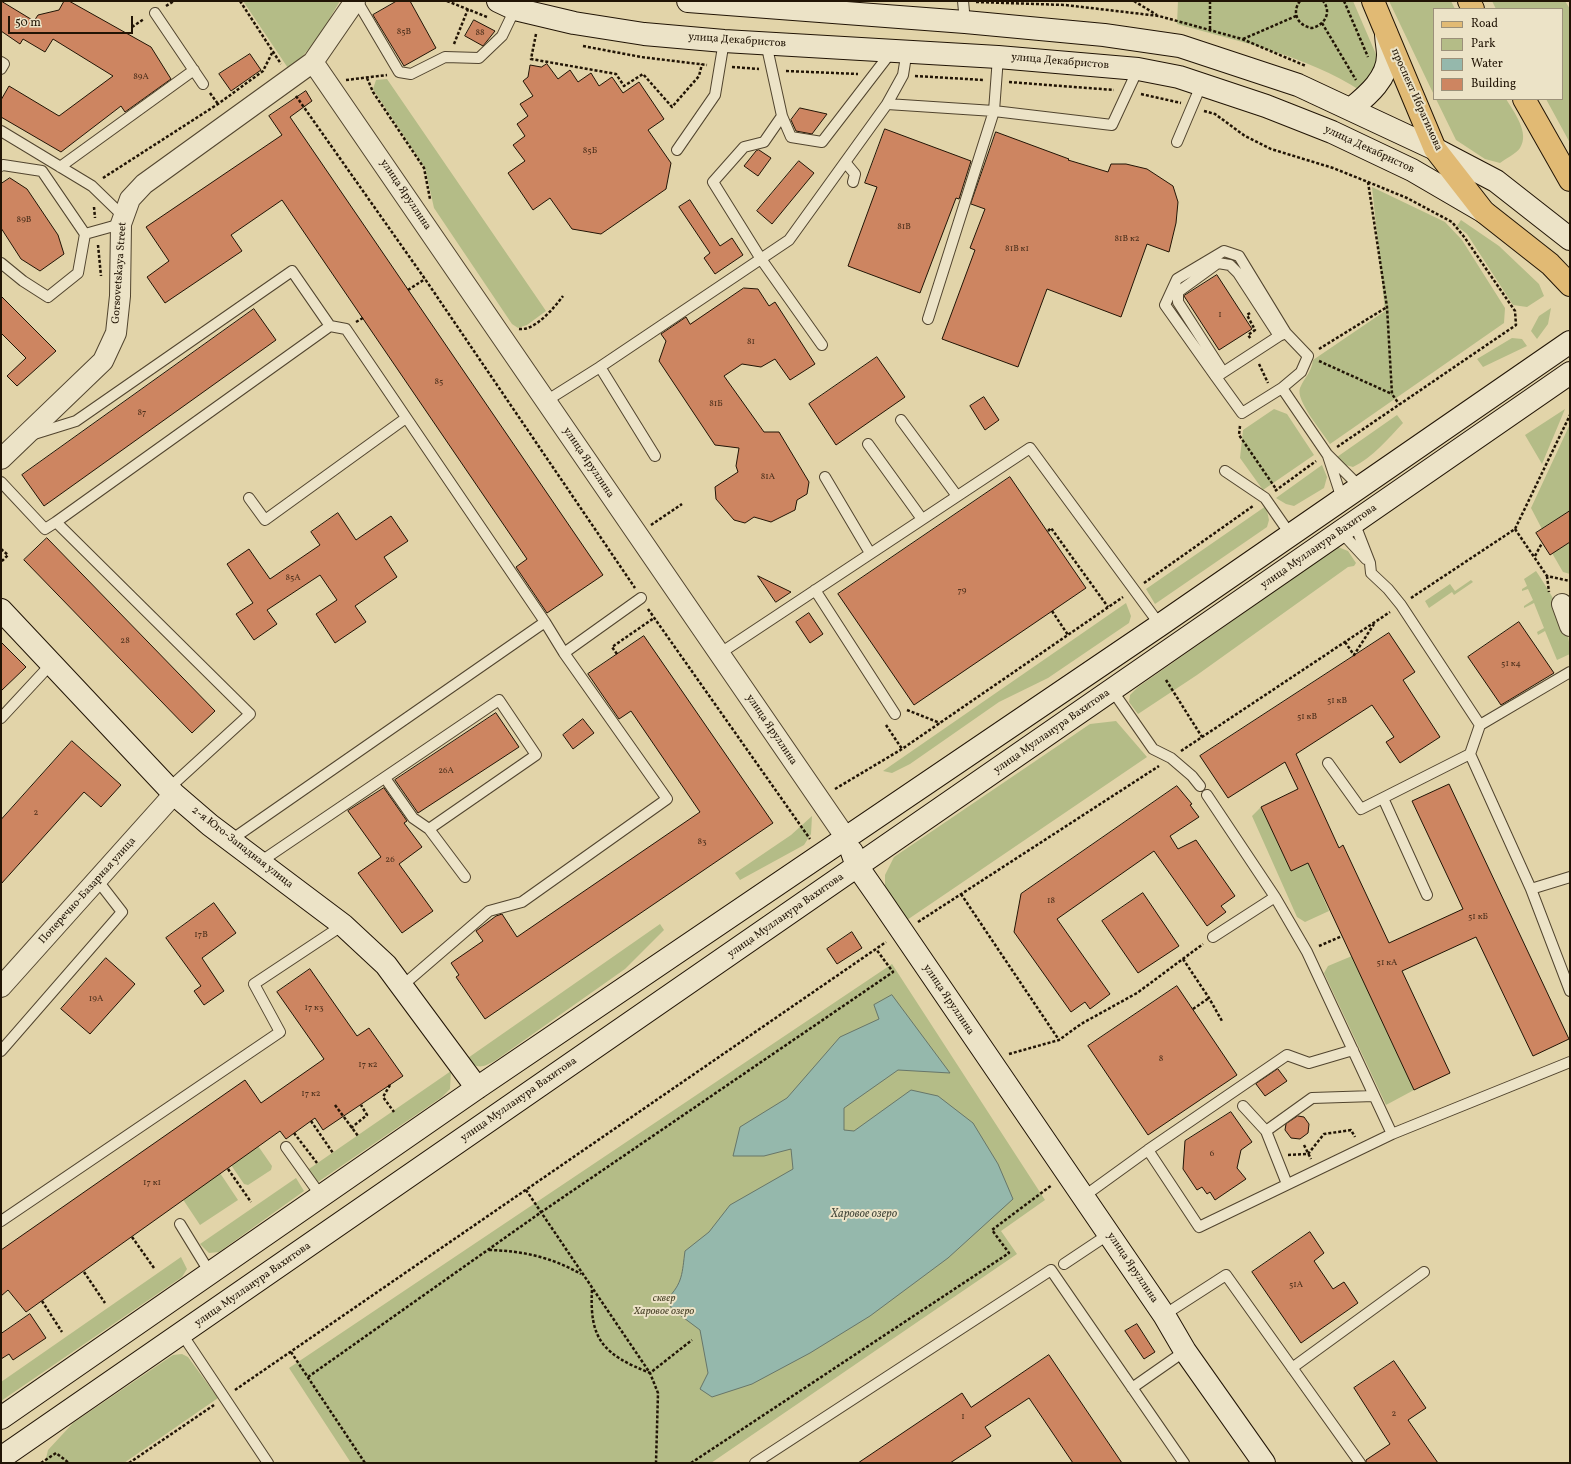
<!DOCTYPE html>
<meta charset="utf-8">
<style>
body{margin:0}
#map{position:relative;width:1571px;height:1464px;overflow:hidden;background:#e2d4a9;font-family:Vollkorn,serif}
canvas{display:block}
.frame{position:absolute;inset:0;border:2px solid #211405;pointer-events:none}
.legend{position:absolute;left:1433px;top:8px;width:130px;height:92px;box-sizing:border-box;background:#ece3c7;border:1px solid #9b9079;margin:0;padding:5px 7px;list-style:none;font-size:12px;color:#211405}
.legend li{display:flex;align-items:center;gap:8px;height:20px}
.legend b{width:20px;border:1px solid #9b9079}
.scale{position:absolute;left:8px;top:16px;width:125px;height:18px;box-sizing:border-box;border:2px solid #211405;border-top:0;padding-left:5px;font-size:12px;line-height:14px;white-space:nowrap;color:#211405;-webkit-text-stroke:3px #ece3c7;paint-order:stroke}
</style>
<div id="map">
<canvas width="1571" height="1464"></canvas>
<div class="frame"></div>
<ul class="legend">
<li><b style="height:5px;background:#e1ba74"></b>Road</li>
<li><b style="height:11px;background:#b4bc87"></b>Park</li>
<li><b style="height:11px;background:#95b8ac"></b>Water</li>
<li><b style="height:11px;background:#cd8561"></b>Building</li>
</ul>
<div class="scale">50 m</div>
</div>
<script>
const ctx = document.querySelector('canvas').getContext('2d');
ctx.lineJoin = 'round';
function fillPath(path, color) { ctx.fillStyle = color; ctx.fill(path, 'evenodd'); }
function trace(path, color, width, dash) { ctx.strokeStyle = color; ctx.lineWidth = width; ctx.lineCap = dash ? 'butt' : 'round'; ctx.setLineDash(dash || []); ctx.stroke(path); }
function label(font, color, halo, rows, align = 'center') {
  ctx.font = font + ' Vollkorn,serif'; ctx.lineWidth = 4; ctx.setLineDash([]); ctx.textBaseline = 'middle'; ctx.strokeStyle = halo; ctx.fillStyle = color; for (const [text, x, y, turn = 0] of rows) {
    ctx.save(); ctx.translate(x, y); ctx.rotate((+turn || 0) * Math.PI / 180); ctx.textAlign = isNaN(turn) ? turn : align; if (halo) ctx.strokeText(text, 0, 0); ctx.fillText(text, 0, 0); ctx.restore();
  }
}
fillPath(new Path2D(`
 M243 1H340L318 38 290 71Z
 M1178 1H1353L1381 66 1361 91C1306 55 1239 42 1177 24Z
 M1389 1H1451L1455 9H1434V95Z
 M1492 1H1565L1570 9V143L1546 99H1562V9H1496Z
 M387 79 546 311 527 325 518 328 512 324 434 208 425 168 373 89 376 80Z
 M1436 99H1506C1514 112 1530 133 1520 148 1516 154 1505 159 1500 163L1485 159 1456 140Z
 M1372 187 1445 222 1462 240 1505 308 1504 323 1330 444C1323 433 1295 400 1300 388 1305 376 1311 374 1313 360L1385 311Z
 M1461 220 1499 246 1539 284 1544 296 1527 307 1513 305 1467 234 1457 226Z
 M1551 308 1548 324 1537 339 1531 331 1539 316Z
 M1512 338 1522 339 1527 346 1483 367 1477 359Z
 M1274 409 1287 414 1314 455 1263 490 1240 458 1243 430Z
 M1565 409 1542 464 1525 435Z
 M1397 415 1403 423C1388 439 1373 457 1353 467L1342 464 1337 457Z
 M1570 424V511L1542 529 1531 508Z
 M1322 465 1327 477 1324 488 1294 506 1286 504 1276 498Z
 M1266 506 1269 520 1267 527 1155 604 1146 589Z
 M1570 542V574L1563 572 1552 553Z
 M1338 547 1348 551 1356 563 1354 566 1348 567 1197 675 1138 714 1129 702 1130 695 1138 687Z
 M1536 571C1552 595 1570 623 1570 654L1557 660 1545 631 1538 635 1537 632 1544 628 1534 603 1524 608V606L1533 600 1528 589 1522 591V589L1527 586 1524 579Z
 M1471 580 1473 582 1454 595 1452 592 1429 608 1425 601 1450 584 1455 591Z
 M1126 603 1131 616 1129 623 1048 678 999 702 910 764 892 773 883 771Z
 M1116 721 1147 757 907 920 885 888V875L894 857 1090 724Z
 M1261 807 1291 871 1308 863 1329 911 1305 922 1297 917 1252 816Z
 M812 816 811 834 804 845 740 880 735 873 791 835Z
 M660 924 664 930 625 969 496 1060C482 1068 479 1069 465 1060Z
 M1352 956 1414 1090 1386 1105 1324 973 1328 966Z
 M892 964 1045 1200 1001 1231 1017 1254 711 1463H351L289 1368Z
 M451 1071 450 1089 442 1097 315 1184 306 1171Z
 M256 1143 272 1166 271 1170 248 1185 244 1184 229 1162Z
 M218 1170 238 1200 200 1225 180 1195Z
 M296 1178 304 1191 219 1252 209 1253 200 1244Z
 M181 1257 187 1269 182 1277 1 1401V1382Z
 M182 1354 188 1357 218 1398 124 1463H45L48 1450 73 1423 173 1355Z`), '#b4bc87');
const water = new Path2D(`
 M892 995 950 1073 898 1070 844 1108V1130L854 1131 911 1090 938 1096 973 1123 998 1164 1013 1199 948 1258 870 1316 810 1353 752 1384 712 1397 700 1389 708 1373 700 1330 672 1309 667 1299C683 1283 682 1273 685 1251L709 1232 730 1205 793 1169 791 1149 764 1156H733L740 1127 787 1098 840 1037 879 1019 874 1005Z`);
fillPath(water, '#95b8ac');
trace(water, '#677669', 1);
const building = new Path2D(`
 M1 1 34 21 38 15 59 10 64 1H69L151 47 171 79 125 112 121 106 61 152 1 117V100L9 86 59 116 113 76 53 39 45 52 23 39 20 44 1 31Z
 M397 1H410L436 48 404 66 373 15Z
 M474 20 495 31 483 46 465 36Z
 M250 54 261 70 231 91 219 74Z
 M547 64 558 79 570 70 578 82 591 73 599 86 612 77 623 93 639 82 664 119 648 130 671 163 666 189 601 234 572 229 550 198 533 210 508 173 525 161 513 145 525 136 517 124 528 116 520 104 533 96 523 81 528 77 530 65 541 67Z
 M306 91 312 101 290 117 603 575 547 613 516 567 527 559 282 200 231 235 242 251 165 303 147 277 169 261 146 227 282 135 269 116Z
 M800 108 827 114 812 134 796 131 791 120Z
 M885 129 971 161 959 199 956 198 920 293 848 266 877 187 865 183Z
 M996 132 1069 159 1068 160 1108 172 1111 164H1126L1147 169 1173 186 1178 202 1176 223 1169 252 1147 244 1121 317 1047 289 1018 367 942 339 975 250 970 248 985 209 971 204Z
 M759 150 771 158 758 176 744 166 756 151Z
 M799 161 814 173 772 224 757 211Z
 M10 178 27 189 58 235 64 254 40 271 21 259 1 228V184Z
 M690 200 720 246 732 238 743 255 715 274 704 258 710 253 679 207Z
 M1217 275 1252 329 1219 350 1184 296Z
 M744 288 758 289 769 306 775 302 815 364 790 380 775 359 761 367 742 364 724 376 764 432H779L809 482 807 494 797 500 795 510 771 522 754 517 745 523 734 520 716 499 715 487 738 472 736 466 739 448 715 445 659 361 666 341 661 334 686 317 690 324Z
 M1 296 56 351 17 386 7 376 26 358 1 333Z
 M254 309 276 340 44 506 22 475Z
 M877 357 905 397 836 445 809 404Z
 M984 397 999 420 985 430 970 406Z
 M1010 477 1086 588 914 705 838 594Z
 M1570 511V542L1550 555 1536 533Z
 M338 513 356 540 391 516 408 541 384 557 397 577 355 606 366 622 335 643 316 614 337 600 320 575 267 610 277 624 254 640 236 614 253 603 227 564 249 549 270 579 320 545 311 532Z
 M47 538 215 711 192 733 24 560Z
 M758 576 791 592 776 602Z
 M809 613 823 634 810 643 796 622Z
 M1519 622 1554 673 1501 705 1468 657Z
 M1389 633 1415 672 1403 680 1440 737 1400 763 1386 742 1394 737 1372 705 1296 754 1339 848 1343 845 1389 943 1463 909 1412 801 1449 784 1569 1039 1533 1056 1476 937 1402 971 1450 1073 1414 1090 1308 863 1291 871 1261 807 1298 789 1285 762 1228 798 1200 756Z
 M644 636 773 823 485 1019 456 977 459 975 451 963 483 941 476 931 496 916 502 914 517 937 700 812 631 711 619 719 588 674Z
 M1 642 26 667 1 691Z
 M496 713 519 747 418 813 395 780Z
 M583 719 594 733 573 749 563 735Z
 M72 741 121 785 101 807 84 792 1 884V820Z
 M1177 786 1192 804 1190 805 1199 817 1170 836 1178 849 1196 840 1235 896 1221 906 1226 912 1207 926 1154 851 1057 919 1110 994 1090 1009 1085 1002 1071 1012 1014 932 1021 894Z
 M384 788 407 821 404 823 422 847 399 864 433 911 402 933 358 873 381 857 348 811Z
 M1143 893 1179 946 1138 973 1102 921Z
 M214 903 236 933 202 958 224 991 204 1005 194 991 201 986 166 938Z
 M852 932 862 948 837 964 827 949Z
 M106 958 135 984 90 1034 61 1009Z
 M310 969 357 1036 369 1028 403 1076 323 1130 315 1118 286 1139 280 1131 26 1312 8 1290 1 1296V1250L245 1080 261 1103 324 1059 277 992Z
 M1177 986 1237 1075 1148 1135 1088 1046Z
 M1278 1069 1287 1081 1265 1096 1256 1084Z
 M1231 1112 1252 1142 1241 1150 1237 1168 1246 1179 1215 1200 1210 1192 1207 1194 1202 1187 1197 1190 1183 1169 1185 1141Z
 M1298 1116 1304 1117 1309 1124 1308 1133 1300 1139 1291 1138 1285 1130 1286 1124Z
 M1310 1232 1324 1253 1314 1261 1333 1289 1344 1282 1358 1303 1301 1343 1252 1272Z
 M30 1314 46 1338 13 1360 9 1354 1 1359V1334Z
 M1137 1324 1155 1352 1144 1359 1125 1331Z
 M1049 1355 1122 1463H1073L1029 1398 985 1427 991 1436 950 1463H858L962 1393 971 1407Z
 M1394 1361 1426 1408 1408 1420 1438 1463H1366V1460L1390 1444 1354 1388Z`);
fillPath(building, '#cd8561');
trace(building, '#211405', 1);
const lane = new Path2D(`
 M357 1 399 72 411 74 445 57 479 58 502 36 515 9
 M963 1 965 22
 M155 13 203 84
 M766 43 782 116 791 137 822 142 892 51
 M907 50 903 75 887 104 994 111 1112 125 1138 69
 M1 62 4 64 1 69
 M782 116 764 142 744 147 713 182 761 259 822 345
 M1 131 92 186 124 217
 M1177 142 1202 83
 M677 150 715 95 724 41
 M845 162 855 174 853 182
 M1 166 3 165 42 171 85 234 78 273 48 297 23 281 1 263
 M60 167 194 70
 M85 234 121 224
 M928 319 994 111 998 57
 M1286 333 1308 356 1301 372 1282 388 1242 413 1216 377 1279 336Z
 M600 367 789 240 887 104
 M1223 372 1178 302V292L1218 263 1230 265 1238 273 1279 336
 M1216 377 1165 305 1177 279 1224 251 1239 256 1286 333
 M1282 388 1327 454 1360 487
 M546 401 600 367 655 456
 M901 420 957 496
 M31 435 76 421 292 271 330 326 346 329 545 622 564 653 641 598
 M868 444 922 519
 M1328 456 1342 499
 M1225 471 1265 498 1290 534
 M825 477 870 553
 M1 482 45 529 56 522 250 714 169 788
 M249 498 265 520 406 418
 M56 522 330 326
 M1354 522 1370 563 1371 573 1388 589 1401 605 1480 725 1470 754 1531 889 1570 991
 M1341 532 1366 559
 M815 590 895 714
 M719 654 1030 448 1160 625
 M1112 690 1153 749 1171 758 1192 776 1200 786
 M1 718 52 663
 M1480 725 1570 672
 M1328 763 1361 809 1470 754
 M385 778 413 818 429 829
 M1383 798 1427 895
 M231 840 545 622
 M260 862 499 700 536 755 429 829 465 877
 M1531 889 1570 877
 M1213 937 1275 897
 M402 986 489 911 522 902 667 799 564 653
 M1 1051 122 912 98 881
 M1243 1106 1266 1131 1287 1184
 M1266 1131 1312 1098 1374 1096
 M1392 1134 1570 1062
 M286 1147 321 1196
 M1148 1150 1287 1055 1309 1063 1353 1050
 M1083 1197 1148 1150 1199 1227 1392 1134 1307 952 1275 897 1207 795
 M1 1221 280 1032 254 984 343 925
 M180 1224 210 1273
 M1064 1264 1109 1234
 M1164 1315 1226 1275 1360 1463
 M182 1334 268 1463
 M1292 1368 1424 1272
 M1132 1388 1185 1351
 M755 1463 1051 1270 1184 1463`);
const street = new Path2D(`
 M313 62 846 838
 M1 459 103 361 116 333 120 296 121 224 130 199 144 184 313 62 355 1
 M1562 604 1570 626
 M1 987 174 794`);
const secondary = new Path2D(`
 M498 1 515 9 574 23 644 34 724 41 998 57 1138 69 1179 77 1266 106 1332 132 1412 170 1484 212
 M688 1 965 22 1104 35 1180 46 1298 85 1435 149 1496 181 1570 239
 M1352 108C1368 95 1388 78 1388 55 1388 48 1386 40 1386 33
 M1 610 174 794 210 825 343 925 386 965 477 1088
 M852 852 857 866 880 899 1164 1315 1185 1351 1264 1463
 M1 1418 477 1088 1160 625 1570 342
 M1 1458 1570 373`);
const primary = new Path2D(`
 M1373 1 1435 149 1484 212 1550 264 1570 285
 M1469 1 1473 9
 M1524 99 1570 180`);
trace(lane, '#51442e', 12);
trace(street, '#51442e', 22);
trace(secondary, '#211405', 24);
trace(primary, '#211405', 24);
trace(new Path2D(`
 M240 1 281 64
 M447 1 487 17
 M1134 1 1157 15
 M1210 1V30
 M1300 1C1291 13 1298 26 1312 28 1325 25 1332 12 1323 1
 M1344 1 1368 57
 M976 2 1065 5 1159 16 1242 39 1306 66
 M166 6 174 1
 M1322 23 1356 80
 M132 27 144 19
 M536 34 531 59 616 74 624 86 643 74 672 107 699 76 702 64
 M1243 39 1296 16
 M454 44 468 9
 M583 46 641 57 707 65
 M732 67 759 69
 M786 71 858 74
 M915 76 984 80
 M367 78 373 92 424 168 430 199
 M346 80 387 75
 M1009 82 1114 90
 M210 93 218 104
 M1141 94 1181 103
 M296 96 425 279 635 588
 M1204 111 1215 114 1245 136 1271 149 1333 168 1368 182 1407 198 1452 222 1465 238 1515 311 1516 325 1337 447
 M103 178 218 104 263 71 272 53
 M1368 182 1387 307 1392 394 1399 404
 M94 207 95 218
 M98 245 101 276
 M408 290 425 279
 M1250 313 1247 315 1255 330 1248 335 1251 339
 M356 322 363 318
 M519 329C535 331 554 308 563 296
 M1319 349 1387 307
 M1319 361 1392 394
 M1259 364 1268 383
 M1240 426 1239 435 1276 489
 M1275 491 1316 461
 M651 525 682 504
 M1515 529 1547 576 1570 581
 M1048 531 1051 528 1108 607
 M1 549 8 555 1 562
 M1535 556 1542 543
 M1547 576 1549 592
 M1144 583 1253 506
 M1411 598 1515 529 1570 415
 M648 609 810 839
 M1052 611 1068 635
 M1345 642 1354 655 1374 624
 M617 654 612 647 654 618
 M1166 680 1202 737
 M907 710 940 723
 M886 725 902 749
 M1181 751 1390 612
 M835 789 902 749 1123 597
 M961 894 1059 1040
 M918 922 1159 766
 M1319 946 1342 936
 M1183 959 1209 998 1222 1021
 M1193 1009 1209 998
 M1009 1054 1059 1040 1081 1024 1137 993 1203 944
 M390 1085 383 1097 394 1112
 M335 1105 358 1136
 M311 1121 333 1153
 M351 1128 367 1115 361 1105
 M294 1133 317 1163
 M1304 1145 1311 1159
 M1288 1155 1308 1154 1324 1134 1351 1130 1355 1137
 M228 1169 251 1202
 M526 1190 650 1373 658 1393 656 1463
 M132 1237 154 1268
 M489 1250C523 1251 551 1257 581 1274
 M84 1272 105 1303
 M592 1290C589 1341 605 1355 650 1373L692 1340
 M42 1301 62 1332
 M291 1352 365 1463
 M308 1377 540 1213 893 972 876 949
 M235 1390 886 942
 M41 1463 56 1453 69 1463
 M129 1463 214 1405
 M691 1463 1009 1253 992 1230 1052 1185`), '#211405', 2.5, [3, 2]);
trace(lane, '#ece3c7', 10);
trace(street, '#ece3c7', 20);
trace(secondary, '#ece3c7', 22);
trace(primary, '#e1ba74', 22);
label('9px', '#4c301c', null, [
 ["85В",404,32],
 ["88",480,33],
 ["89А",141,77],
 ["85Б",590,151],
 ["89В",24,220],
 ["81В",904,227],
 ["81В к2",1127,239],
 ["81В к1",1017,249],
 ["1",1220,315],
 ["81",751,342],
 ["85",439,382],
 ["81Б",716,404],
 ["87",142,413],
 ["81А",768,477],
 ["85А",293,578],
 ["79",962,591],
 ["28",125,641],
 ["51 к4",1511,664],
 ["51 кВ",1337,701],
 ["51 кВ",1307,717],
 ["26А",446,771],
 ["2",36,813],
 ["83",702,842],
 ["26",390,860],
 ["18",1051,901],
 ["51 кБ",1478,917],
 ["17В",201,935],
 ["51 кА",1387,963],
 ["19А",96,999],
 ["17 к3",314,1008],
 ["8",1161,1059],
 ["17 к2",368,1065],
 ["17 к2",311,1094],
 ["6",1212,1154],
 ["17 к1",152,1183],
 ["51А",1296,1285],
 ["2",1394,1414],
 ["1",963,1417]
]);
label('11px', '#211405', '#ece3c7', [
 ["улица Декабристов",737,41,4],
 ["улица Декабристов",1060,62,5],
 ["проспект Ибрагимова",1416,100,66],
 ["улица Декабристов",1369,150,25],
 ["улица Яруллина",405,195,56],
 ["Gorsovetskaya Street",120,273,-86],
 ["улица Яруллина",588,463,56],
 ["улица Мулланура Вахитова",1319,547,-35],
 ["улица Яруллина",771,730,56],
 ["улица Мулланура Вахитова",1052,732,-35],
 ["2-я Юго-Западная улица",242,848,38],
 ["Поперечно-Базарная улица",88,891,-48],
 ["улица Мулланура Вахитова",786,916,-35],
 ["улица Яруллина",948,1000,56],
 ["улица Мулланура Вахитова",519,1100,-35],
 ["улица Яруллина",1132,1268,56],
 ["улица Мулланура Вахитова",253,1285,-35]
]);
label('italic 11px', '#4d462c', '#ece3c7', [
 ["сквер",664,1299],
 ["Харовое озеро",664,1312]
]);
label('italic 12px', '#4a4d3f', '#ece3c7', [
 ["Харовое озеро",864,1215]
]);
</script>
